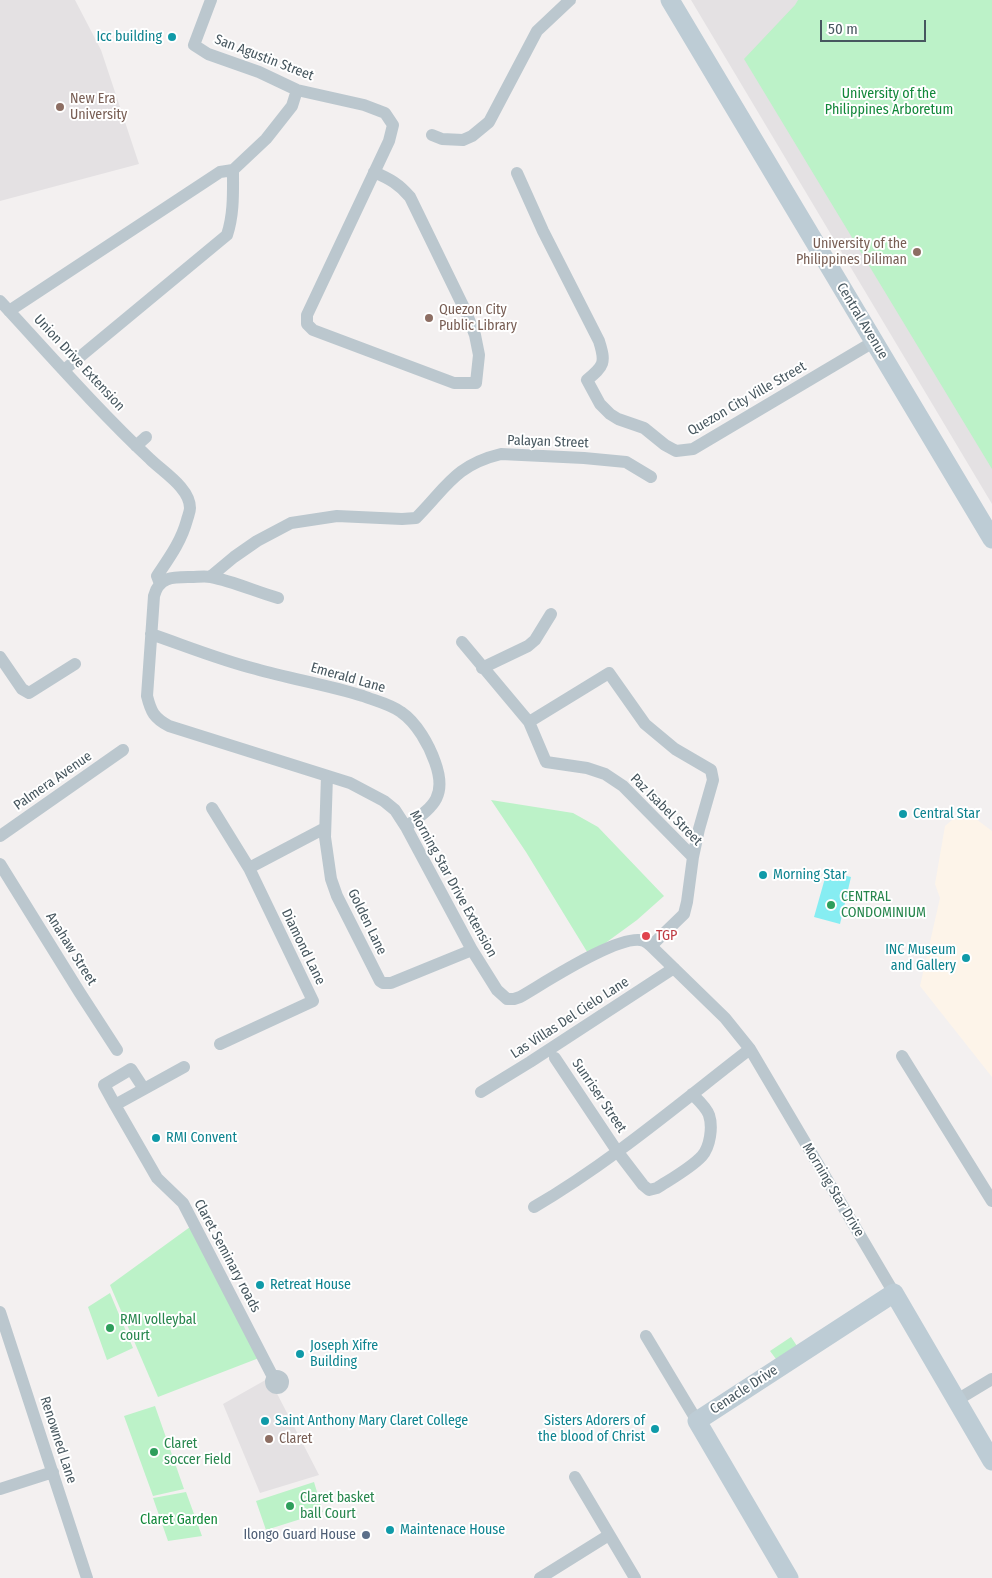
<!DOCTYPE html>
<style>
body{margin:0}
#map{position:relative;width:992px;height:1578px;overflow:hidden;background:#f3f0f0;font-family:"Fira Sans Condensed",sans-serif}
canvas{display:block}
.scale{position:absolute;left:820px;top:20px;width:106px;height:22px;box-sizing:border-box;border:2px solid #47575f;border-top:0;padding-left:6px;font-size:15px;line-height:18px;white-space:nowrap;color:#47575f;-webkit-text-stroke:4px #fff;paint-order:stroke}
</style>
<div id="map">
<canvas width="992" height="1578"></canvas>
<div class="scale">50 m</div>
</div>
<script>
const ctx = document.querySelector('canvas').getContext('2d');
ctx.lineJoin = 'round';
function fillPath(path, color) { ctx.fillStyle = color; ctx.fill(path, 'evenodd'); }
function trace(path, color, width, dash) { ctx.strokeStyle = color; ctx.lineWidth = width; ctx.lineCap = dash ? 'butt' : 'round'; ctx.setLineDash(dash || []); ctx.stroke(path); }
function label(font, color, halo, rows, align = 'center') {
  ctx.font = font + ' "Fira Sans Condensed",sans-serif'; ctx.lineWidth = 4; ctx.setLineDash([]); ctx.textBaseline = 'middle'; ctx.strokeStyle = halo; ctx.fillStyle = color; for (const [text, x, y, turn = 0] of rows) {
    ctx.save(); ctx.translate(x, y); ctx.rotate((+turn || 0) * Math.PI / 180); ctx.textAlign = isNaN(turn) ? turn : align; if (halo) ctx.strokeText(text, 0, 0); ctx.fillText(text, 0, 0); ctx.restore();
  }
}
fillPath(new Path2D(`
 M964 810 992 831V1077L920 986 940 898 935 884 945 826Z`), '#fdf4e9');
fillPath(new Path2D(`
 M0 0H75L101 50 139 164 0 201Z
 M691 0H992V504Z
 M269 1378 319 1475 260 1493 223 1404Z`), '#e4e1e3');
fillPath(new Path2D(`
 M798 0H992V469L744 59 795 5Z
 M491 800 573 813 598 827 664 896 637 920 589 955 526 852Z
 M190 1227 259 1358 158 1397 110 1285Z
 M110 1293 133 1348 107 1360 88 1307Z
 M791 1337 799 1349 779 1363 770 1351Z
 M155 1406 184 1489 153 1496 124 1416Z
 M314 1482 323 1512 266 1530 256 1501Z
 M186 1492 202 1536 168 1541 153 1498Z`), '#bcf2c8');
fillPath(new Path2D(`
 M827 871 851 877 840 924 814 917Z`), '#86edf2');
trace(new Path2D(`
 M211 0 194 45 208 54 259 72 297 90 364 105 385 113 393 125 389 141 307 315V324L313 330 438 377 454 383H476L479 355 475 335 466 312 410 197C399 184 390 179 374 172
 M432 135 442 139 463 140 472 136 489 122 537 31 570 0
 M517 173 543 231 599 341C606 363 604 366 587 380L600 404 610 414 618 419 644 428 665 445 676 451 693 449 875 341
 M0 301C49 354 97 409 150 459 163 472 190 488 190 508 190 512 188 516 187 520 181 542 169 558 157 576L160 584
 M9 311 220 172 233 170 266 139 292 106 297 90
 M64 370 227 235C234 214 233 192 233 170
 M136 446 146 437
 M210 577 234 557 257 541 291 523 337 516 402 519 416 518C446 488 455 465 501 454L584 458 626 462 651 477
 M278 598C257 592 232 581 211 577 205 576 197 577 191 577 174 577 159 576 154 596L147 696C151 712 154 718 169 726L350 783 384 801 395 810 406 827 472 950 497 990 507 999H514L520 997C543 984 621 932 644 941 647 942 649 944 651 946L725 1018 750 1049 894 1293
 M151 634C186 646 220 660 256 669 291 679 328 685 363 696 376 701 390 704 401 712 417 723 429 745 435 762 448 798 432 807 406 827
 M462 642 529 722 546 762 587 768 605 774 623 786 693 857 687 902 684 914 651 946
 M0 657 22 689 29 693 75 664
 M482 668 528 646 535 640 551 614
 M529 722 609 673 645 724 675 749 711 770 713 780 699 829 693 857
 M327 776 325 837 331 879 337 896 380 981 383 983H391L472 950
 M212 808 249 868
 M0 836 123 750
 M0 864 80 993 117 1050
 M220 1044 313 1001 249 868 325 828
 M902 1056 992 1201
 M555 1058 617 1151 643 1185 649 1190 657 1188C671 1179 691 1168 702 1156 710 1147 713 1127 709 1115 706 1107 698 1100 692 1094
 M184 1067 115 1105 157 1178 183 1203 273 1377
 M481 1092 530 1062 674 968
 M115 1105 104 1085 131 1069 144 1089
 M534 1207C611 1162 680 1103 750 1049
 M0 1312 87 1578
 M646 1336 697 1421
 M271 1382a6 6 0 1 1 12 0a6 6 0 1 1-12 0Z
 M957 1400 992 1379
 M575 1477 635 1578
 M0 1489 53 1472
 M540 1578 609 1535`), '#bbc7ce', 12);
trace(new Path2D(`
 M670 0 992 539
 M789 1578 697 1421 894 1293 992 1461`), '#bdccd5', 19);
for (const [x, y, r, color] of [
 [172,37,5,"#0f9aa8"],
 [60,107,5,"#8d6e63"],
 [917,252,5,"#8d6e63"],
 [429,318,5,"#8d6e63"],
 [903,814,5,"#0f9aa8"],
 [763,875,5,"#0f9aa8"],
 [831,905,5,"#2e9e5b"],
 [646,936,5,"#e0444e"],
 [966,958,5,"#0f9aa8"],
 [156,1138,5,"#0f9aa8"],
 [260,1285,5,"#0f9aa8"],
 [110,1328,5,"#2e9e5b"],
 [300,1354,5,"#0f9aa8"],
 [265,1421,5,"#0f9aa8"],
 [655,1429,5,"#0f9aa8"],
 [269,1439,5,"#8d6e63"],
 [154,1452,5,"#2e9e5b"],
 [290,1506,5,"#2e9e5b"],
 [390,1530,5,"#0f9aa8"],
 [366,1535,5,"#5c6f8a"]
]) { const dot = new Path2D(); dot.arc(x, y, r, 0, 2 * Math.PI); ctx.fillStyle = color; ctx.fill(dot); trace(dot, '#fff', 2); }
label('14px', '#0d838f', '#fff', [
 ["Icc building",162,37,"right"],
 ["Central Star",913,814],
 ["Morning Star",773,875],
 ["INC Museum",956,950,"right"],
 ["and Gallery",956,966,"right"],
 ["RMI Convent",166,1138],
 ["Retreat House",270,1285],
 ["Joseph Xifre",310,1346],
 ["Building",310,1362],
 ["Saint Anthony Mary Claret College",275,1421],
 ["Sisters Adorers of",645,1421,"right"],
 ["the blood of Christ",645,1437,"right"],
 ["Maintenace House",400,1530]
], 'left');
label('14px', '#47575f', '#fff', [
 ["San Agustin Street",264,58,21],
 ["Central Avenue",862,321,59],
 ["Union Drive Extension",79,363,47],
 ["Quezon City Ville Street",747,399,-30],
 ["Palayan Street",548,442,2],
 ["Emerald Lane",348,678,16],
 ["Palmera Avenue",53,781,-35],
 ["Paz Isabel Street",666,810,45],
 ["Morning Star Drive Extension",453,884,61],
 ["Golden Lane",367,922,64],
 ["Diamond Lane",303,947,64],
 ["Anahaw Street",71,949,58],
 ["Las Villas Del Cielo Lane",570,1018,-33],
 ["Sunriser Street",599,1096,56],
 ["Morning Star Drive",833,1190,59],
 ["Claret Seminary roads",227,1256,62],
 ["Cenacle Drive",744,1390,-33],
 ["Renowned Lane",58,1440,72]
]);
label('14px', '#118739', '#fff', [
 ["University of the",889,94],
 ["Philippines Arboretum",889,110],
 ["Claret Garden",179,1520]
]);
label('14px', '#785e54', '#fff', [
 ["New Era",70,99],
 ["University",70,115],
 ["University of the",907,244,"right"],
 ["Philippines Diliman",907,260,"right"],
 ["Quezon City",439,310],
 ["Public Library",439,326],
 ["Claret",279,1439]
], 'left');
label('14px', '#27864d', '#fff', [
 ["CENTRAL",841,897],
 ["CONDOMINIUM",841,913],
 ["RMI volleybal",120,1320],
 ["court",120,1336],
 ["Claret",164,1444],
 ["soccer Field",164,1460],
 ["Claret basket",300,1498],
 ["ball Court",300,1514]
], 'left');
label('14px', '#be3a42', '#fff', [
 ["TGP",656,936]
], 'left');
label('14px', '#4e5e75', '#fff', [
 ["Ilongo Guard House",356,1535]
], 'right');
</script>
